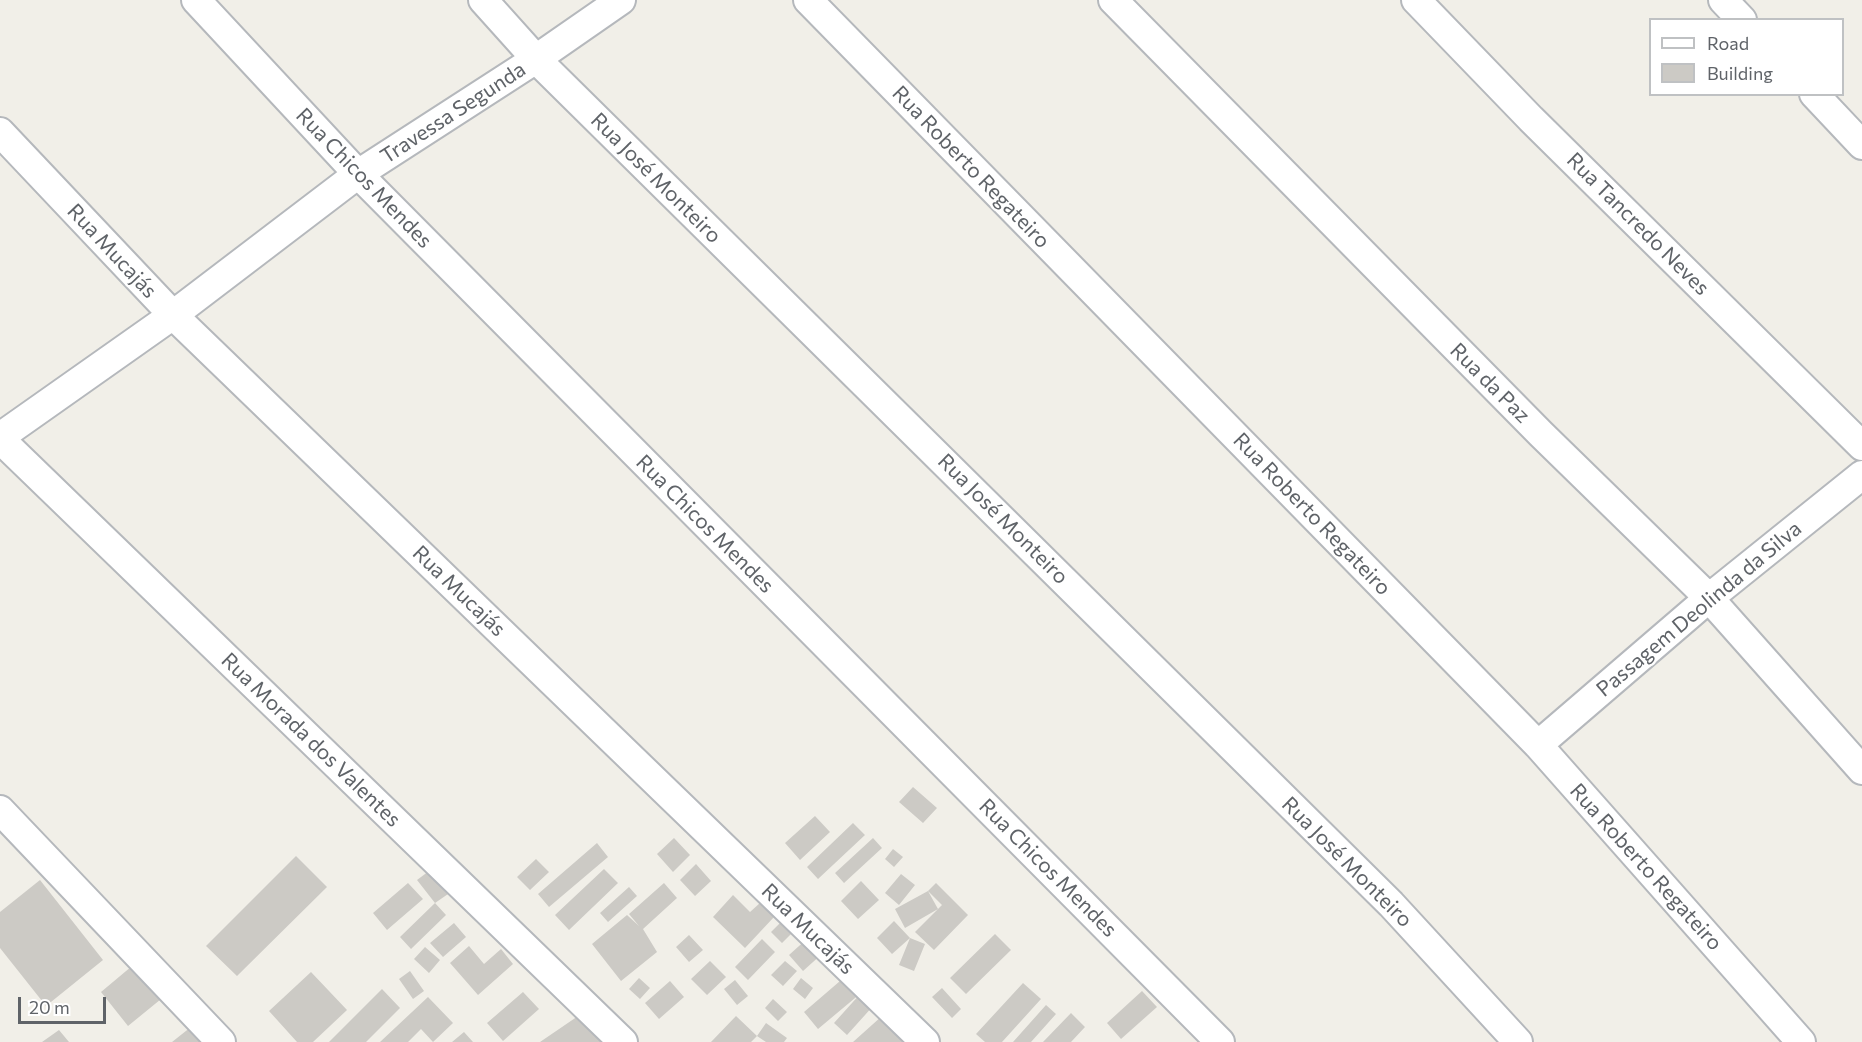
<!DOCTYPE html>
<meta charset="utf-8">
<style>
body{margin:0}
#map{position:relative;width:1862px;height:1042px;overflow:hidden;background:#f1efe8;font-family:Commissioner,sans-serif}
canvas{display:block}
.legend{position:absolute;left:1649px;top:18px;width:195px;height:78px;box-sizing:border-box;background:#fff;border:2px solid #bfc1c3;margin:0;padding:8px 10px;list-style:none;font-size:18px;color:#5f6368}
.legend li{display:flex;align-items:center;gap:12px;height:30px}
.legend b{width:30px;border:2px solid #bfc1c3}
.scale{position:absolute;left:18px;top:997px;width:88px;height:27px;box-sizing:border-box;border:3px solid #5f6368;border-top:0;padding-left:8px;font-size:18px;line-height:21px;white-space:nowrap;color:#5f6368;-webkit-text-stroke:4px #fff;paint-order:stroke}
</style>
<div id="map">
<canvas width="1862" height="1042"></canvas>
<ul class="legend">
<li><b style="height:8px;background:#fff"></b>Road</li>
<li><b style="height:16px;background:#cccac5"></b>Building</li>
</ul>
<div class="scale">20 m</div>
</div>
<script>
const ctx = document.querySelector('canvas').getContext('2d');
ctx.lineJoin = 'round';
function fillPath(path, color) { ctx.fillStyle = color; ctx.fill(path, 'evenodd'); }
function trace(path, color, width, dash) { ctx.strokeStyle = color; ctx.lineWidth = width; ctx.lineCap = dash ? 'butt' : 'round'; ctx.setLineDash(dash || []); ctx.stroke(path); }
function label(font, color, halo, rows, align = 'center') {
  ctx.font = font + ' Commissioner,sans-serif'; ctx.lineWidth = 4.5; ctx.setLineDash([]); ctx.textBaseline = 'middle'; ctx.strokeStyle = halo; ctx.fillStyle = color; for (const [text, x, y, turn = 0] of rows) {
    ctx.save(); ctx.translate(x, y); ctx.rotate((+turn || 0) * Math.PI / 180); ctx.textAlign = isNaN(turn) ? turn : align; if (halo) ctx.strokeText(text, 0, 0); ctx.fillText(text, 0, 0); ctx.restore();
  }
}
fillPath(new Path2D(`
 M913 787 937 808 923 823 899 802Z
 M815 816 830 832 800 860 785 843Z
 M853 823 865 835 818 879 807 867Z
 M674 838 690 855 673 872 657 854Z
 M873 838 882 848 844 883 835 873Z
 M597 843 608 857 549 907 538 894Z
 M893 849 903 857 894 867 885 859Z
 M296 856 327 887 237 976 206 946Z
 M536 859 549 872 530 890 517 877Z
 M696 864 711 881 695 896 680 880Z
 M433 868 451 892 435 903 446 915 411 949 400 937 435 903 417 880Z
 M604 869 618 883 569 930 555 915Z
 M901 874 915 885 899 905 885 893Z
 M40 880 103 960 46 1006 0 948V912Z
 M861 881 879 900 858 919 841 901Z
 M408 883 423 899 387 930 373 913Z
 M664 883 677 898 643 929 657 952 621 981 592 944 627 915 639 926 629 914Z
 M936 883 968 915 934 950 915 932 938 909 905 928 895 909 928 891 938 909 942 905 928 891Z
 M629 887 637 896 608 922 600 913Z
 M733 895 750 912 760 903 774 917 745 948 713 917Z
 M786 917 797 928 782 943 771 932Z
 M894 921 910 938 925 944 914 971 899 965 910 938 892 954 877 938Z
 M454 923 466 937 443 957 430 943Z
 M995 934 1011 950 966 994 950 978Z
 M689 935 703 950 689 962 676 947Z
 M809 937 823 953 803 971 789 955Z
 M762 939 775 952 748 980 735 967Z
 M469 946 484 964 501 949 513 964 478 995 450 963Z
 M425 947 440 960 429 973 414 959Z
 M138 961 166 995 128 1026 101 992Z
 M710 961 726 977 707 995 691 979Z
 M785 961 797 971 783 986 771 975Z
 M410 971 424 991 413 999 399 979Z
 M311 972 347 1010 313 1042H297L269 1011Z
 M847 975 874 1005 847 1035 834 1023 861 993 818 1029 804 1012Z
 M639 978 650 988 640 999 629 989Z
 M801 978 813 988 805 999 793 989Z
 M735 980 748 996 737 1005 724 989Z
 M670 981 684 997 659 1019 645 1003Z
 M1023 983 1041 999 1002 1042H985L976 1034Z
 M942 988 961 1009 952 1018 932 997Z
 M382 989 400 1008 366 1042H329Z
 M1142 991 1157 1007 1121 1039 1107 1023Z
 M523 992 539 1009 503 1041 487 1023Z
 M428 997 453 1023 433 1042 421 1029 408 1042H380Z
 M773 999 787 1012 778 1021 765 1008Z
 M1046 1005 1056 1014 1031 1042H1013Z
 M584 1012 604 1042H540Z
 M1071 1013 1085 1027 1071 1042H1043Z
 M736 1016 757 1036 766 1023 787 1038 784 1042H766L757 1036 751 1042H711Z
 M882 1016 904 1042H853Z
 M196 1023 210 1042H172Z
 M59 1030 69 1042H42Z
 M464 1032 473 1042H452Z`), '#cccac5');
const street = new Path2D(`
 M196 0 358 174 1220 1042
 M483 0 536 59 1391 904 1518 1042
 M808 0 1538 745 1801 1042
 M1113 0 1541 434 1709 598 1862 770
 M1416 0 1531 119 1862 446
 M1723 0 1742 20
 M1814 94 1862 145
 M0 132 173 315 925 1042
 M0 437 173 315 358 174 536 59 621 0
 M0 439 623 1042
 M1538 745 1709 598 1862 475
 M0 810 221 1042`);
trace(street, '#b5b8bc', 32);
trace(street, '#fff', 28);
label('21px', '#5f6368', '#fff', [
 ["Travessa Segunda",453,113,-33],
 ["Rua Roberto Regateiro",971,167,46],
 ["Rua Chicos Mendes",364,178,46],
 ["Rua José Monteiro",656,178,45],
 ["Rua Tancredo Neves",1638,224,45],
 ["Rua Mucajás",112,251,47],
 ["Rua da Paz",1490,383,45],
 ["Rua Roberto Regateiro",1312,514,46],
 ["Rua José Monteiro",1003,519,45],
 ["Rua Chicos Mendes",705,524,45],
 ["Rua Mucajás",459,591,44],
 ["Passagem Deolinda da Silva",1699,609,-40],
 ["Rua Morada dos Valentes",311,740,44],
 ["Rua José Monteiro",1347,862,45],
 ["Rua Roberto Regateiro",1646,867,48],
 ["Rua Chicos Mendes",1048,868,45],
 ["Rua Mucajás",808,929,44]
]);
</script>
